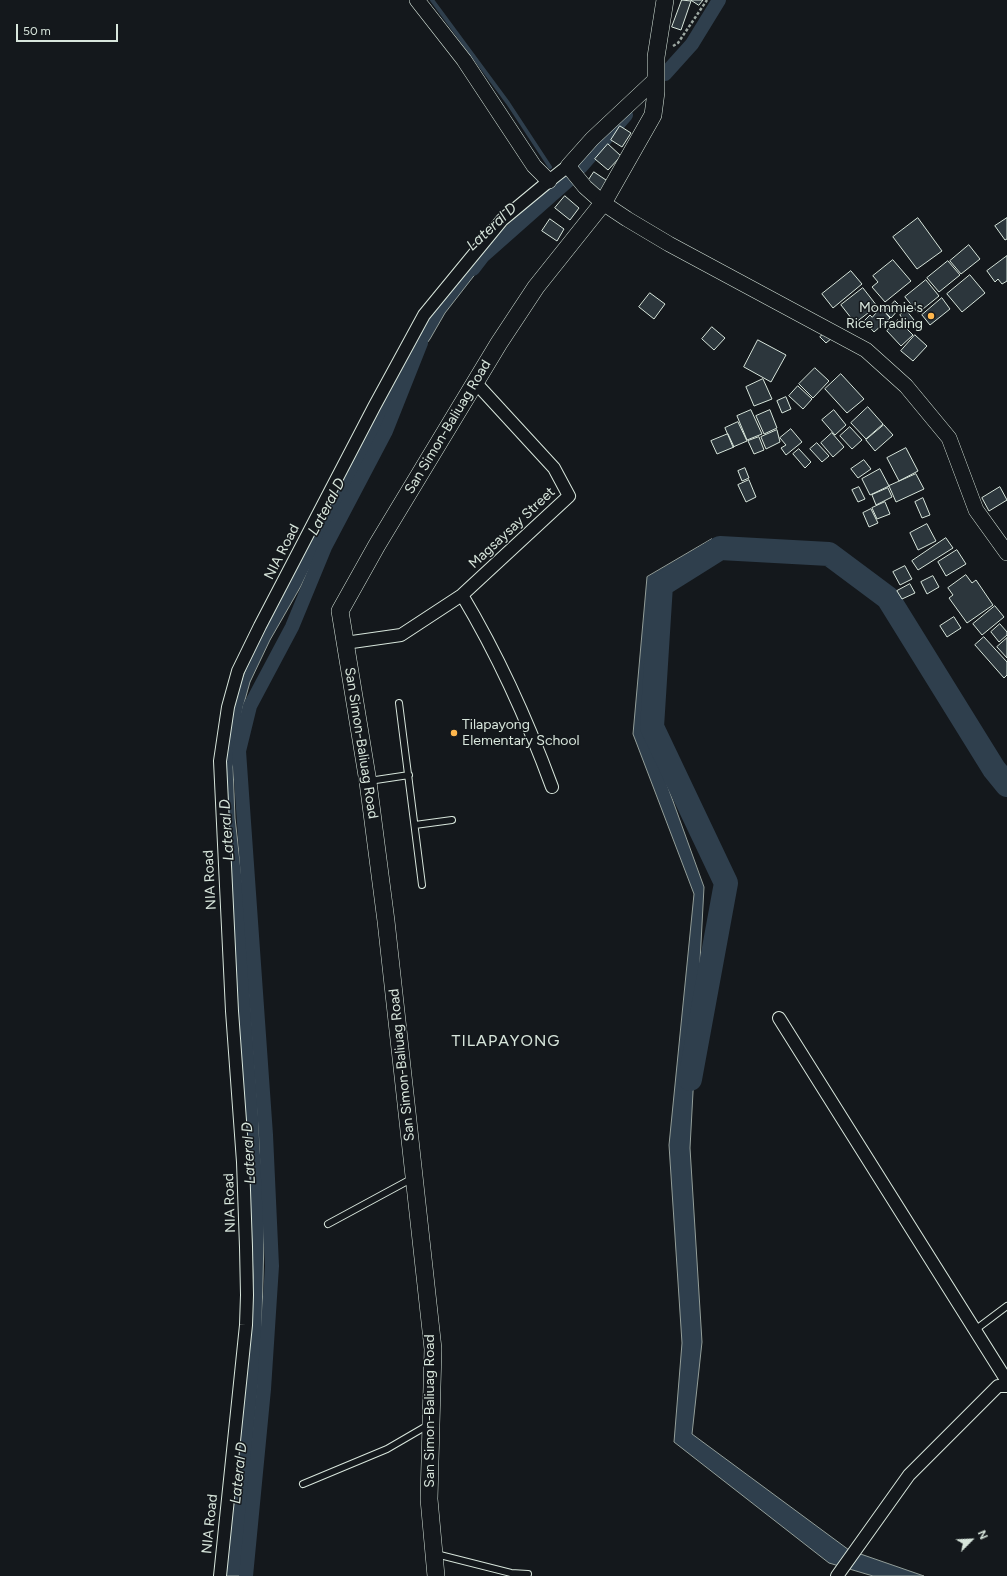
<!DOCTYPE html>
<style>
body{margin:0}
#map{position:relative;width:1007px;height:1576px;overflow:hidden;background:#14181c;font-family:Figtree,sans-serif}
canvas{display:block}
.north{position:absolute;left:951px;top:1520px;width:40px;height:40px;-webkit-text-stroke:3px #14181c;paint-order:stroke;rotate:66deg;font-size:11px;font-weight:700;line-height:16px;text-align:center;color:#d8e6dc}
.north::after{content:'';display:block;margin:auto;width:14px;height:18px;background:#d8e6dc;clip-path:polygon(50% 0,100% 100%,50% 72%,0 100%)}
.scale{position:absolute;left:16px;top:24px;width:102px;height:18px;box-sizing:border-box;border:2px solid #d8e6dc;border-top:0;padding-left:5px;font-size:12px;line-height:14px;white-space:nowrap;color:#d8e6dc;-webkit-text-stroke:3px #14181c;paint-order:stroke}
</style>
<div id="map">
<canvas width="1007" height="1576"></canvas>
<div class="north">N</div>
<div class="scale">50 m</div>
</div>
<script>
const ctx = document.querySelector('canvas').getContext('2d');
ctx.lineJoin = 'round';
function fillPath(path, color) { ctx.fillStyle = color; ctx.fill(path, 'evenodd'); }
function trace(path, color, width, dash) { ctx.strokeStyle = color; ctx.lineWidth = width; ctx.lineCap = dash ? 'butt' : 'round'; ctx.setLineDash(dash || []); ctx.stroke(path); }
function label(font, color, halo, rows, align = 'center') {
  ctx.font = font + ' Figtree,sans-serif'; ctx.lineWidth = 3; ctx.setLineDash([]); ctx.textBaseline = 'middle'; ctx.strokeStyle = halo; ctx.fillStyle = color; for (const [text, x, y, turn = 0] of rows) {
    ctx.save(); ctx.translate(x, y); ctx.rotate((+turn || 0) * Math.PI / 180); ctx.textAlign = isNaN(turn) ? turn : align; if (halo) ctx.strokeText(text, 0, 0); ctx.fillText(text, 0, 0); ctx.restore();
  }
}
const water = new Path2D(`
 M482 252 487 259 445 313 430 339 407 370 389 412 354 483 333 520 301 586 270 640 250 682 243 707 233 767 235 818 249 940 250 991 258 1106 260 1150 265 1200 261 1357 241 1572 240 1576H225L250 1336 253 1277 251 1221 241 1086 225 748 237 691 254 649 428 317Z
 M712 539 720 548 661 585 647 729 704 887 690 1148 702 1342 692 1434 849 1550 924 1576H873L829 1563 674 1442 682 1343 669 1145 694 894 633 734 647 577Z`);
fillPath(water, '#2f3f4d');
trace(water, '#939e99', 1);
trace(new Path2D(`
 M432 0 508 103 550 167
 M560 180 564 185`), '#2f3f4d', 4);
trace(new Path2D(`
 M665 74 692 44 719 0
 M581 167 626 115
 M473 269 483 256 570 179
 M246 1576 264 1389 272 1266 266 1135 239 751 250 706 292 627 325 547 386 431 421 343`), '#2f3f4d', 14);
trace(new Path2D(`
 M690 1079 726 883 652 727 661 585 720 548 829 554 888 598 994 769 1007 785`), '#2f3f4d', 24);
const building = new Path2D(`
 M682 0 691 1 681 30 672 27Z
 M691 0H703L699 5Z
 M620 126 631 133 622 147 611 140Z
 M608 144 621 156 608 170 595 159Z
 M594 172 609 182 600 194 586 184Z
 M565 196 579 208 570 220 555 208Z
 M918 218 942 251 917 269 893 237Z
 M1007 218V239L1005 240 995 226Z
 M550 219 564 229 557 241 542 231Z
 M969 245 980 259 961 274 950 261Z
 M1007 256V281L1002 284 998 279 995 282 987 271Z
 M893 260 911 281 885 302 872 287 878 282 873 276Z
 M948 261 960 275 939 292 927 278Z
 M851 271 862 284 833 308 822 294Z
 M970 275 985 293 962 312 947 294Z
 M926 280 939 296 918 313 905 297Z
 M863 288 877 306 855 323 841 305Z
 M650 293 665 304 654 319 639 307Z
 M942 298 950 309 930 325 922 315Z
 M895 301 901 307 891 318 885 312Z
 M881 308 890 318 874 332 864 321 870 315 872 317Z
 M906 310 914 320 907 325 900 315Z
 M898 320 913 335 901 346 887 331Z
 M712 327 725 338 714 350 702 339Z
 M827 331 832 338 826 343 820 337Z
 M915 335 927 346 913 361 901 351Z
 M758 340 786 355 771 382 744 367Z
 M815 368 829 381 813 398 799 384Z
 M841 374 864 399 847 413 825 389Z
 M763 379 772 399 754 406 746 387Z
 M798 386 812 399 803 409 789 396Z
 M786 397 791 409 782 413 777 401Z
 M868 407 883 424 866 439 851 423Z
 M751 410 762 434 747 440 737 416Z
 M770 410 777 428 764 434 756 416Z
 M834 410 846 425 835 435 822 420Z
 M738 422 747 441 733 447 725 428Z
 M884 425 893 435 875 451 866 440Z
 M850 427 862 440 852 449 840 436Z
 M791 429 802 442 786 455 781 448 786 445 780 438Z
 M777 430 780 442 766 449 761 437Z
 M832 433 844 447 833 457 821 443Z
 M728 434 734 447 717 454 711 441Z
 M759 437 764 450 754 454 748 441Z
 M817 443 829 456 822 462 810 449Z
 M906 448 918 471 899 481 887 458Z
 M799 449 811 462 805 468 793 454Z
 M864 460 871 469 858 478 851 469Z
 M745 468 749 478 742 481 738 471Z
 M880 469 889 486 870 495 862 479Z
 M916 474 924 489 896 502 889 486Z
 M749 480 756 497 746 502 738 485Z
 M859 487 865 499 858 502 852 490Z
 M1000 487 1007 500 989 511 982 498Z
 M888 488 892 497 876 505 872 495Z
 M923 498 930 515 922 518 915 502Z
 M885 502 890 514 877 519 872 508Z
 M871 509 878 523 869 527 863 513Z
 M927 524 936 541 918 550 910 533Z
 M946 538 953 548 918 570 912 561Z
 M957 550 966 564 946 576 938 562Z
 M905 566 912 579 900 585 893 572Z
 M966 575 972 583 976 580 993 605 967 623 949 598 953 595 948 588Z
 M933 576 939 587 927 594 921 582Z
 M910 584 915 593 902 599 897 591Z
 M995 606 1004 617 982 635 973 624Z
 M954 617 961 628 947 637 940 626Z
 M1000 624 1007 632V635L999 642 991 632Z
 M984 637 1007 662V675L1004 678 975 645Z
 M1007 638V658L997 647Z`);
fillPath(building, '#2c363c');
trace(building, '#d8e6dc', 1);
const service = new Path2D(`
 M399 703 422 885
 M369 781 409 775
 M415 825 452 820
 M328 1224 413 1178
 M975 1330 1007 1306
 M303 1484 387 1449 430 1424
 M436 1554 511 1573 528 1574`);
const minor = new Path2D(`
 M462 595C499 657 527 719 552 787
 M345 643 401 635 462 595 569 496 554 468 475 382
 M779 1018 1007 1381
 M220 1576 246 1325 247 1295 246 1247 243 1162 232 1011 220 761 228 707 238 671 260 626 374 407 424 315 502 220 549 181 568 166
 M837 1576 909 1475 998 1386H1007`);
const tertiary = new Path2D(`
 M417 0 464 60 534 166 549 181
 M656 79 592 139 568 166 585 187 603 203 627 219 669 244 866 350 906 386 949 438 976 510 1007 553`);
const secondary = new Path2D(`
 M436 1576 429 1499 433 1349 386 921 368 782 340 611 377 545 499 343 536 287 603 203 653 115 656 92V57L665 0`);
trace(service, '#d8e6dc', 8);
trace(minor, '#d8e6dc', 14);
trace(tertiary, '#d8e6dc', 16);
trace(secondary, '#d8e6dc', 18);
trace(new Path2D(`
 M673 46 678 43 707 0`), '#9da8a2', 2.5, [3, 2]);
trace(service, '#14181c', 6);
trace(minor, '#14181c', 12);
trace(tertiary, '#14181c', 15);
trace(secondary, '#14181c', 17);
for (const [x, y, r, color] of [
 [931,316,4,"#ffb74d"],
 [454,733,4,"#ffb74d"]
]) { const dot = new Path2D(); dot.arc(x, y, r, 0, 2 * Math.PI); ctx.fillStyle = color; ctx.fill(dot); trace(dot, '#14181c', 1.5); }
label('14px', '#d8e6dc', '#14181c', [
 ["Mommie's",923,308],
 ["Rice Trading",923,324],
 ["Tilapayong",462,725,"left"],
 ["Elementary School",462,741,"left"]
], 'right');
label('14px', '#d8e6dc', '#14181c', [
 ["San Simon-Baliuag Road",448,427,-59],
 ["Magsaysay Street",512,528,-43],
 ["NIA Road",282,552,-63],
 ["San Simon-Baliuag Road",361,743,81],
 ["NIA Road",210,880,-93],
 ["San Simon-Baliuag Road",402,1065,-96],
 ["NIA Road",230,1203,-92],
 ["San Simon-Baliuag Road",430,1411,-90],
 ["NIA Road",210,1524,-84]
]);
label('italic 15px', '#d8e6dc', '#14181c', [
 ["Lateral D",492,227,-43],
 ["Lateral D",327,507,-62],
 ["Lateral D",227,830,-94],
 ["Lateral D",249,1153,-93],
 ["Lateral D",239,1473,-84]
]);
ctx.letterSpacing = '1px';
label('16px', '#d8e6dc', '#14181c', [
 ["TILAPAYONG",506,1041]
]);
ctx.letterSpacing = '0px';
</script>
